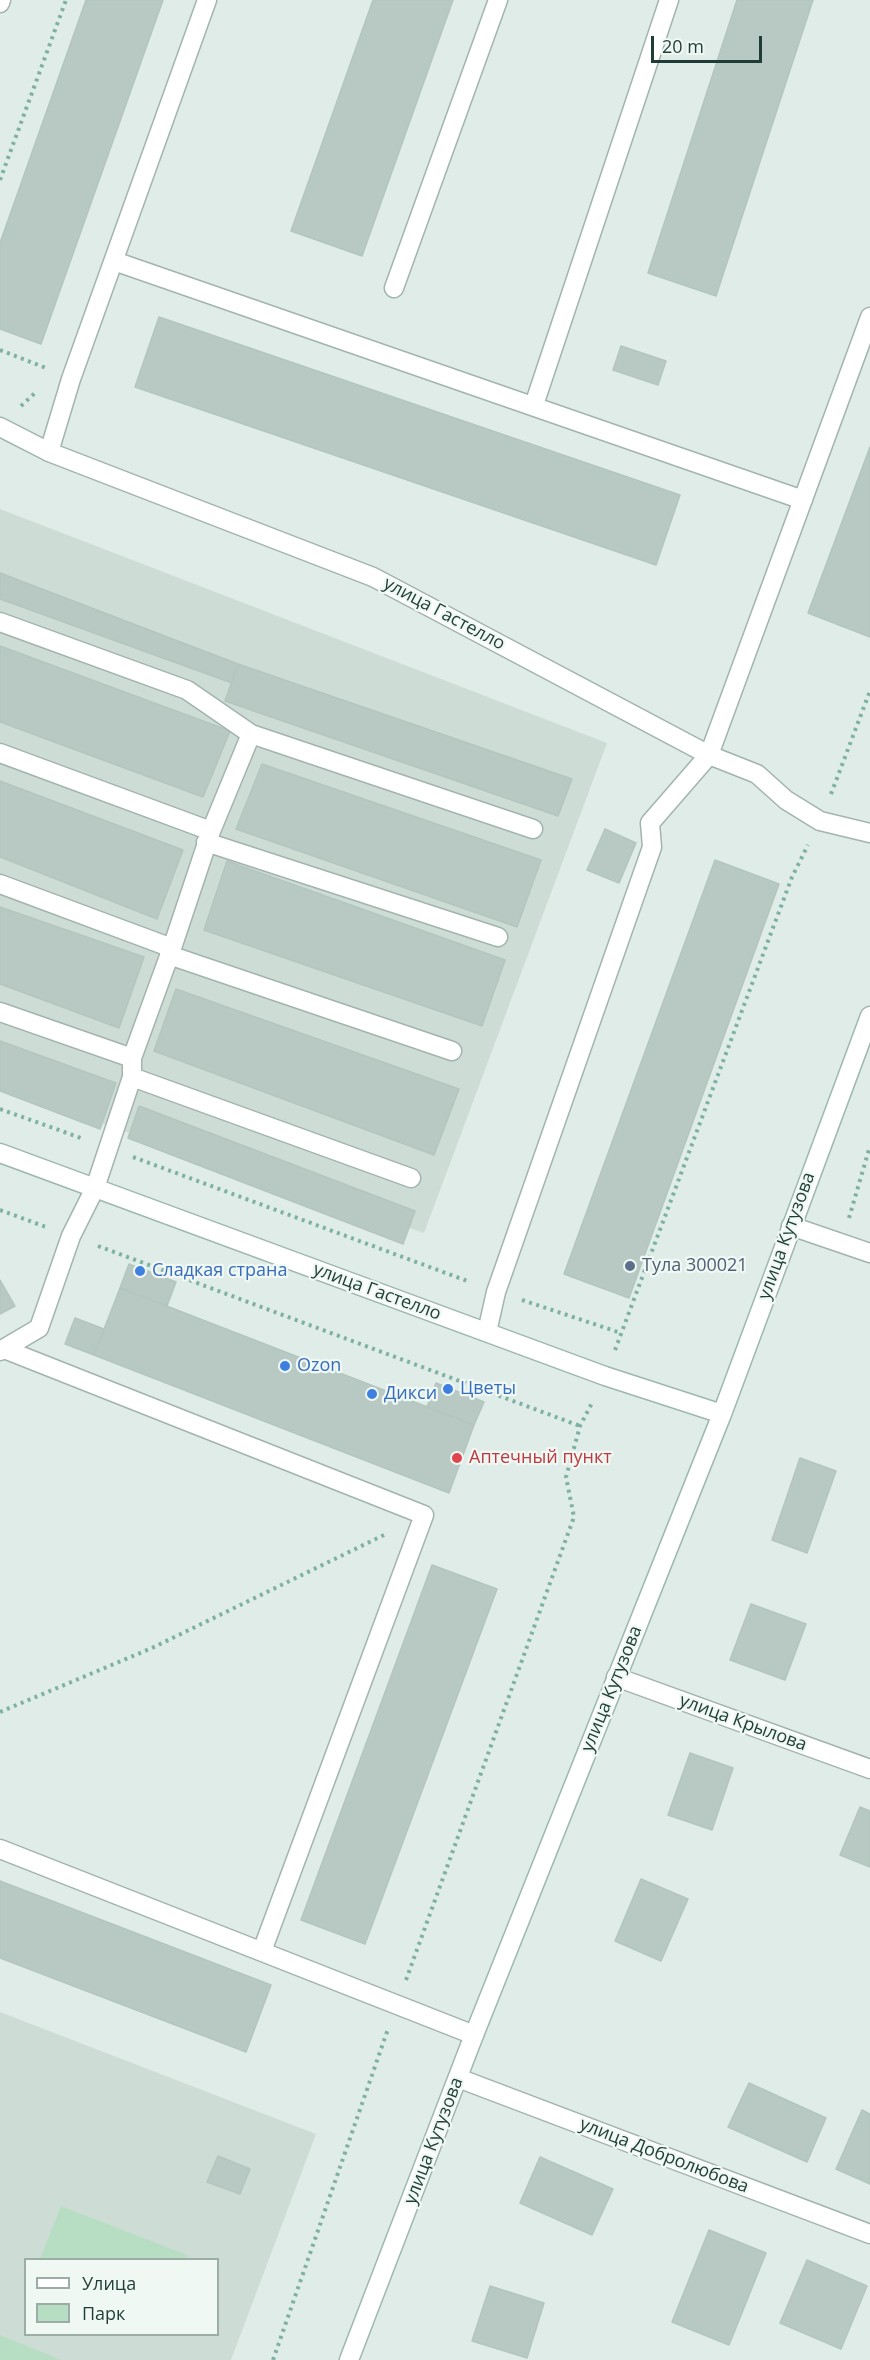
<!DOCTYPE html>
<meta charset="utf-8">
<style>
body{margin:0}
#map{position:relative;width:870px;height:2360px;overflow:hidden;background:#e0ece7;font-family:"Open Sans",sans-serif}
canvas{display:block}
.legend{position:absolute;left:24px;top:2258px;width:195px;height:78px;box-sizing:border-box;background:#f0f8f4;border:2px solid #9cada8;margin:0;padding:8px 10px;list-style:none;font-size:18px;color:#1f3d36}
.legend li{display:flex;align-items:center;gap:12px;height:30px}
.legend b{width:30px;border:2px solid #9cada8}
.scale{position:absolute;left:651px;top:36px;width:111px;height:27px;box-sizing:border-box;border:3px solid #1f3d36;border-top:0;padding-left:8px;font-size:18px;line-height:21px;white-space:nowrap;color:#1f3d36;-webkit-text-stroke:4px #f0f8f4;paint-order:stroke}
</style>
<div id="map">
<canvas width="870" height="2360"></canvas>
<ul class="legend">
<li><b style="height:8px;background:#fff"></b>Улица</li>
<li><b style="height:16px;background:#b7dec3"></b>Парк</li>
</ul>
<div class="scale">20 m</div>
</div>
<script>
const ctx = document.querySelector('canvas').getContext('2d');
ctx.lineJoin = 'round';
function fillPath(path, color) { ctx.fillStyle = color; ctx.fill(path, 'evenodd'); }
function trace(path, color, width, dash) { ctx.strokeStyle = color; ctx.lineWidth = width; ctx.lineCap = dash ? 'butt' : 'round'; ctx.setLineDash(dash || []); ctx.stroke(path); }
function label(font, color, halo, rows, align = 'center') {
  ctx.font = font + ' "Open Sans",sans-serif'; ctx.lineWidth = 4.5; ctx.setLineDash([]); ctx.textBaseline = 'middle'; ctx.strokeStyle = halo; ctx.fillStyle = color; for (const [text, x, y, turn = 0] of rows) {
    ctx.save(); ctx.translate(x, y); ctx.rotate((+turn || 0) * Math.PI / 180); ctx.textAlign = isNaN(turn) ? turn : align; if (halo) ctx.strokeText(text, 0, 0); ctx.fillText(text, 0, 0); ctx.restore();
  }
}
fillPath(new Path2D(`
 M0 509 607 743 424 1233 0 1089Z
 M0 2012 316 2134 231 2360H0ZM26 2260H218V2334H26Z`), '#cedcd6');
fillPath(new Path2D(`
 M61 2206 187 2255 185 2259H40Z
 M0 2335 61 2360H0Z`), '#b7dec3');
const building = new Path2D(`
 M86 0H163L41 344 0 329V243Z
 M373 0H453L362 256 291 231Z
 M737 0H813L716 296 648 273Z
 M159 317 680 495 656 565 135 387Z
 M621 346 666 361 658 385 613 370Z
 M870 447V637L808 613Z
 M0 573 238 664 232 683 0 599Z
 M0 646 230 731 203 797 0 722Z
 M238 664 572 779 558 816 225 701Z
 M262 764 541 860 517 927 236 829Z
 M0 781 183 850 157 919 0 857Z
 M605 829 636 843 619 883 587 870Z
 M715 860 779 884 629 1298 564 1274Z
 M227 861 505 960 482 1026 204 930Z
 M0 907 144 957 119 1028 0 984Z
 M176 989 459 1089 434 1155 154 1051Z
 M0 1041 116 1083 100 1129 0 1091Z
 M139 1106 415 1211 403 1244 128 1138Z
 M129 1264 176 1282 167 1306 120 1288Z
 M0 1280 15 1306 0 1314Z
 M120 1288 474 1425 449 1493 94 1355Z
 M75 1318 104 1329 94 1355 65 1344Z
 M436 1383 484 1402 474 1425 427 1407Z
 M800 1458 836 1471 807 1553 772 1540Z
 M432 1565 497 1589 365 1944 301 1920Z
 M751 1604 806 1624 785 1680 730 1660Z
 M690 1753 733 1768 712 1830 668 1815Z
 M860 1807 870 1811V1867L840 1855Z
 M641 1879 688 1899 661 1961 615 1941Z
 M0 1881 271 1985 246 2052 0 1958Z
 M749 2083 826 2118 807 2162 728 2127Z
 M862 2110 870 2114V2184L836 2169Z
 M218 2156 250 2169 240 2194 207 2182Z
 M540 2157 613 2189 592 2235 520 2203Z
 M709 2230 766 2253 729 2345 672 2322Z
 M807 2260 867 2286 841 2349 780 2323Z
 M490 2286 544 2303 527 2358 472 2341Z`);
fillPath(building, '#b8c9c3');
trace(building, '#b2c6be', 1.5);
const lane = new Path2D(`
 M114 261 803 500
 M394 288 498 0
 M534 405 669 0
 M49 452 71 379 207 0
 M0 622 187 690 251 734 533 829
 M0 753 211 831
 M206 842 498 937
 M0 884 172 948
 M169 955 452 1051
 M0 1012 132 1058
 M132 1077 411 1178
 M487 1332 496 1292 652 847 650 823 709 755 870 317
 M4 1349 424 1515 262 1951
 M0 1351 39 1328 71 1236 95 1188 132 1077V1058L172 948 211 831 251 734
 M0 1849 474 2035`);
const street = new Path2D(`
 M0 3 1 0
 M0 427 49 452 373 577 709 755 757 774 786 800 820 821 870 833
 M791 1226 870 1253
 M616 1677 870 1769
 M458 2078 870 2234`);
const secondary = new Path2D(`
 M0 1153 605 1376 722 1414
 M349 2360 474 2035 722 1414 870 1016`);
trace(lane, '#a2b4ae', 21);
trace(street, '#a2b4ae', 21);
trace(secondary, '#9db8af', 21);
trace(new Path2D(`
 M0 180 66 0
 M0 350 46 368
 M21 406 35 393
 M831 794 870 691
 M0 1109 81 1138
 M133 1157 470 1282
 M0 1210 46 1227
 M849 1218 870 1146
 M98 1246 580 1426
 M522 1300 621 1333
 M615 1350 792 877 808 845
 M0 1712 152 1648 386 1534
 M406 1980 574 1517 566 1477 580 1426 593 1401
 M273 2360 388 2029`), '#7eb1a3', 4, [3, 4.5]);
trace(lane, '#fff', 18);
trace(street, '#fff', 18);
trace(secondary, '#fff', 18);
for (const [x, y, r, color] of [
 [630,1266,6,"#5c6f8a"],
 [140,1271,6,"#3f7fe0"],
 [285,1366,6,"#3f7fe0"],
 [448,1389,6,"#3f7fe0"],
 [372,1394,6,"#3f7fe0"],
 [457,1458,6,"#e0444e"]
]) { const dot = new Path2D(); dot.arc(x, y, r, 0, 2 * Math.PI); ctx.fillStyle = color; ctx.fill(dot); trace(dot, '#f0f8f4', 2); }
label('18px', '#1f3d36', '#f0f8f4', [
 ["улица Гастелло",444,614,28],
 ["улица Кутузова",787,1236,-70],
 ["улица Гастелло",377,1292,20],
 ["улица Кутузова",612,1689,-68],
 ["улица Крылова",743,1723,20],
 ["улица Кутузова",434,2141,-69],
 ["улица Добролюбова",664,2156,21]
]);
label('18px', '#4e5e75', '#f0f8f4', [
 ["Тула 300021",642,1266]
], 'left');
label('18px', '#366cbe', '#f0f8f4', [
 ["Сладкая страна",152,1271],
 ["Ozon",297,1366],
 ["Цветы",460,1389],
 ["Дикси",384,1394]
], 'left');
label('18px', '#be3a42', '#f0f8f4', [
 ["Аптечный пункт",469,1458]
], 'left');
</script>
